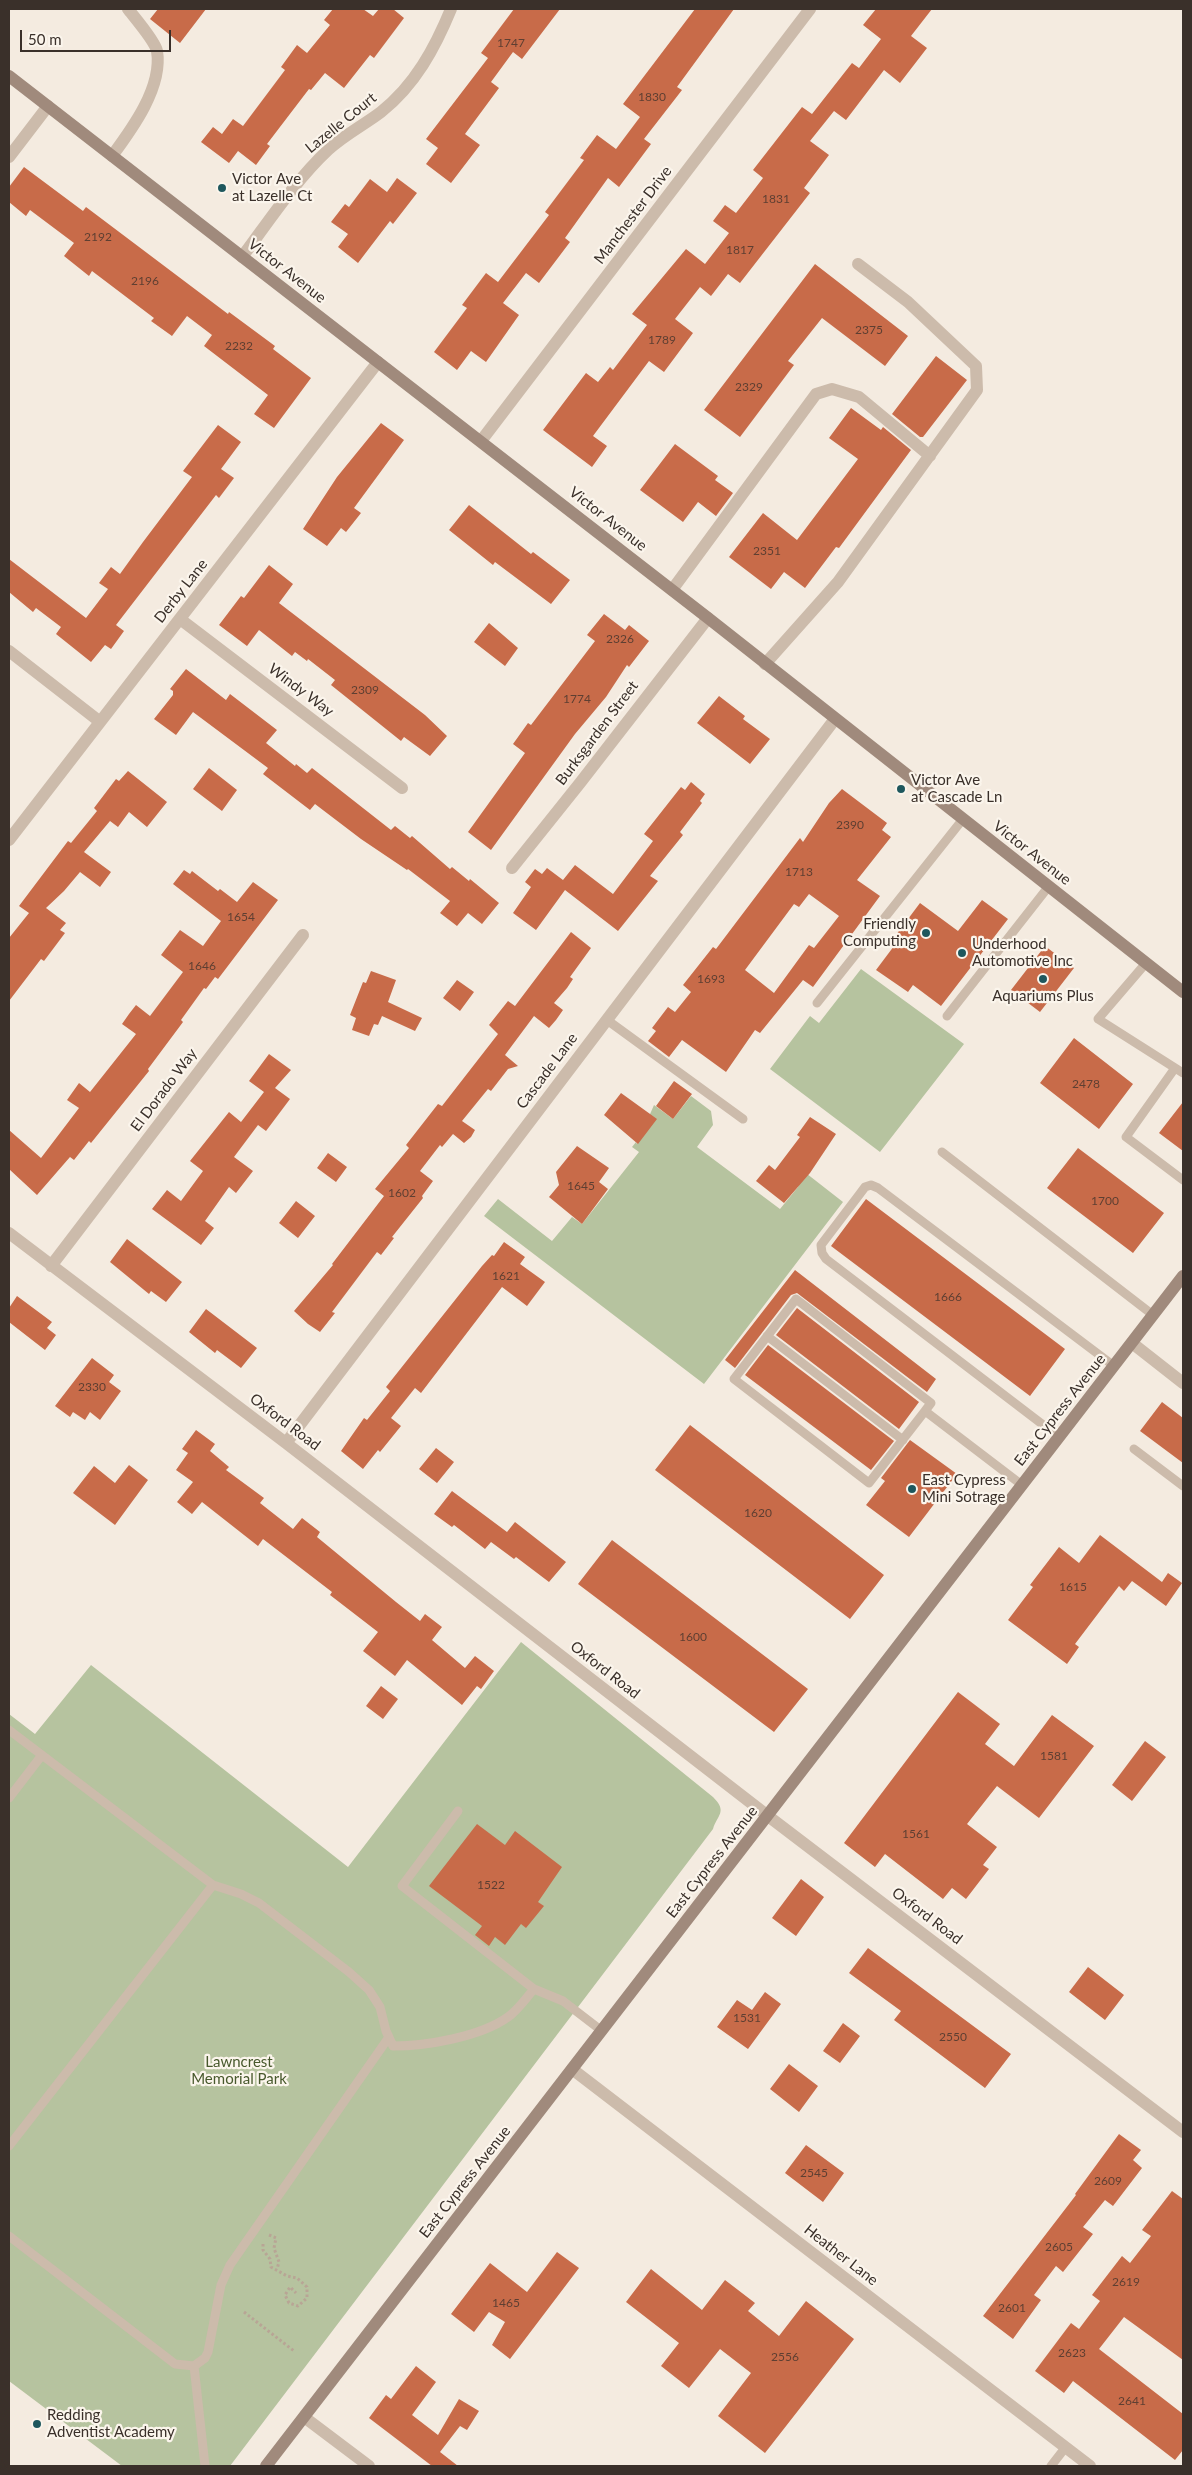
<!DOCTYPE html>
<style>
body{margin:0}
#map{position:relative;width:1192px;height:2475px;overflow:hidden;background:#f4ebe0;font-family:Lato,sans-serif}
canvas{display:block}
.frame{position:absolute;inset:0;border:10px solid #3a302a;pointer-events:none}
.scale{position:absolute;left:20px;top:30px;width:151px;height:22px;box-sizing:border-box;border:2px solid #3a302a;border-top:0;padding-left:6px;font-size:15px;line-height:18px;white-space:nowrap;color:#3a302a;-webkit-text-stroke:4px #fbf5ec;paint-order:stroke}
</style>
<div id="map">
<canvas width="1192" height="2475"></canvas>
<div class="frame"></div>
<div class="scale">50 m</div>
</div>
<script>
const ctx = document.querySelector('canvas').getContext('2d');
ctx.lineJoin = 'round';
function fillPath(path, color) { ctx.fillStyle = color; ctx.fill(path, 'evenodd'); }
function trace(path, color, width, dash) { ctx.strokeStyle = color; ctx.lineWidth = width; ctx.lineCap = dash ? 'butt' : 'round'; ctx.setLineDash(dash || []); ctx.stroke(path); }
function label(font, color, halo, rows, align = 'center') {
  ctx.font = font + ' Lato,sans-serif'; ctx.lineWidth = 4.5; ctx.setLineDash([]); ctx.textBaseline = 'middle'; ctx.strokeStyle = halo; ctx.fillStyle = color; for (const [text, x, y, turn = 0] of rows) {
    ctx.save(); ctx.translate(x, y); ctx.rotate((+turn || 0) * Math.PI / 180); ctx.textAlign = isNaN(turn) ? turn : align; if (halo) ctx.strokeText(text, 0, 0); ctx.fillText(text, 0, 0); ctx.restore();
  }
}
fillPath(new Path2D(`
 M861 969 964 1044 880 1152 770 1069 810 1016 819 1023Z
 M691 1096 711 1111 713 1125 697 1147 780 1209 798 1187 802 1170 843 1202 704 1384 484 1216 498 1199 552 1241 572 1217 582 1224 639 1152 632 1147 636 1142 637 1144 654 1105 673 1119Z
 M521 1642 713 1797C728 1812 717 1815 713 1829L230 2466H122L9 2381V1714L35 1734 91 1665 348 1867Z`), '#b6c39f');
fillPath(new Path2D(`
 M158 9H206L180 43 150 19Z
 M333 9H363L373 16 379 9H393L404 18 374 58 370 55 344 88 325 73 311 90 309 89 267 144 270 146 256 165 238 151 229 163 201 142 213 127 222 134 233 119 243 126 285 70 281 67 297 45 307 53 330 25 324 20Z
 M514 9H560L522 59 513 52 491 82 499 88 465 134 480 145 451 183 426 164 438 148 426 139 488 58 481 53Z
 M695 9H734L677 87 682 90 644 139 651 144 619 187 608 178 565 238 570 242 539 283 526 273 503 303 519 315 486 362 471 351 457 370 434 352 467 308 462 305 486 273 498 282 549 215 545 212 584 160 580 158 597 135 616 149 640 117 623 104Z
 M876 9H932L911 36 927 48 900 83 884 70 846 120 834 111 810 141 829 155 804 188 810 193 740 283 728 274 711 296 700 287 675 319 693 333 664 372 649 361 593 436 607 446 592 467 543 430 586 373 598 382 610 367 613 370 647 325 632 314 686 249 705 264 729 233 713 221 725 205 736 213 763 178 753 170 802 107 812 114 852 63 859 68 881 39 863 25Z
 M24 167 83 211 86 207 228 314 229 312 275 346 273 349 311 378 274 428 254 414 268 395 204 346 212 335 187 316 172 336 151 321 154 318 92 271 89 276 64 256 74 243 30 210 26 216 9 202V187Z
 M397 178 417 193 393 224 390 221 358 263 338 247 348 234 331 222 345 204 349 207 370 179 387 192Z
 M815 264 908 336 885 366 822 318 788 361 794 365 740 437 704 410Z
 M936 356 967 380 923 437H920L892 414Z
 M851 408 881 430 883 427 911 450 839 548 836 547 805 588 784 572 771 589 729 557 763 513 797 540 858 459 829 438Z
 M381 423 404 440 354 508 361 513 346 532 341 528 327 546 303 529 337 477Z
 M218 425 241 442 221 469 234 478 219 498 216 495 116 625 124 631 111 649 105 645 91 662 56 634 61 627 36 608 33 612 9 592V559L86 618 108 589 99 583 111 567 120 574 143 542 192 477 183 471Z
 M675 444 718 476 715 480 733 493 716 516 698 502 683 522 640 490Z
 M469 505 531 554 533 552 570 580 551 604 495 562 493 565 449 530Z
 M269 565 293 584 279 603 425 715 447 736 430 756 404 737 401 741 331 685 335 680 308 659 307 661 295 652 292 656 259 630 247 646 219 625 241 596 244 598Z
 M604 614 625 630 629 625 649 641 629 667 627 665 606 697 575 734 491 850 468 832 525 753 513 744 528 723 531 725 595 641 587 635Z
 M489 623 518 648 505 666 474 642Z
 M186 669 226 700 230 694 277 730 266 743 295 766 296 764 307 773 312 768 391 830 395 826 410 838 412 836 450 869 452 867 469 881 470 879 499 903 482 924 468 913 457 926 440 913 450 901 408 869 407 870 361 839 315 804 310 810 263 774 268 768 193 712 176 735 154 719 173 695V691L170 689Z
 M719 696 745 716 743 719 770 739 750 764 697 723Z
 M209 768 237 790 222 811 193 789Z
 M128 771 167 802 147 827 129 812 118 827 110 821 84 852 111 872 100 887 80 872 64 891 46 908 66 923 60 930 65 933 44 961 41 959 9 1001V938L29 913 19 906 68 841 71 843 97 811 94 808 116 779 119 781Z
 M691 782 705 794 700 801 702 803 680 832 683 835 650 876 658 881 618 931 565 890 536 930 513 913 531 887 525 882 535 869 542 874 547 868 563 880 575 865 613 894 653 841 644 834 681 787 685 790Z
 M842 789 887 823 882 830 891 837 857 880 880 896 813 987 803 980 760 1033 755 1030 726 1072 682 1040 669 1057 648 1041 656 1031 652 1028 668 1007 675 1012 691 992 683 985 713 947 716 949 800 838 803 842 829 803ZM809 894 839 916 814 948 809 945 774 993 745 970 794 904 799 907Z
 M184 870 190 874 192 871 218 891 220 889 237 902 253 882 278 900 218 979 215 977 206 989 204 988 181 1020 183 1022 148 1069 149 1071 91 1143 89 1141 74 1160 70 1157 37 1195 9 1169V1130L41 1158 79 1108 67 1100 79 1083 90 1092 136 1034 122 1024 129 1014 136 1005 150 1016 183 972 161 955 180 930 203 946 221 921 173 884Z
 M982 900 1008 919 941 1006 913 985 908 992 876 970 900 938 896 935 920 903 958 931Z
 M571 932 591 948 570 977 573 979 567 988 554 1003 563 1010 556 1020 549 1028 534 1016 505 1055 518 1066 508 1069 491 1091 488 1089 462 1121 475 1130 471 1137 464 1143 453 1134 442 1147 440 1145 420 1171 433 1181 422 1196 423 1198 392 1237 394 1238 381 1255 377 1252 332 1312 335 1313 320 1332 308 1324 294 1311 333 1265 332 1264 384 1196 375 1189 409 1148 406 1145 438 1104 442 1106 498 1034 489 1025 508 1001 515 1006Z
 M1045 946 1074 968 1040 1012 1011 990Z
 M371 971 396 980 388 1002 422 1018 415 1031 382 1016 378 1025 374 1024 369 1036 352 1030 356 1018 350 1015 363 982 366 983Z
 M457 980 474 992 460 1011 443 998Z
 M1074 1038 1133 1084 1099 1129 1040 1083Z
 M269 1054 291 1070 275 1088 290 1099 266 1131 258 1125 234 1157 253 1171 236 1193 229 1187 205 1221 214 1228 201 1245 152 1209 167 1190 181 1201 203 1171 190 1161 229 1112 241 1122 264 1092 249 1081Z
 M674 1081 692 1094 673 1119 656 1106Z
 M621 1093 657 1119 638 1144 604 1115Z
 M1183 1102V1151L1159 1133Z
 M810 1117 836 1134 810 1173 784 1203 756 1181 769 1165 775 1170 800 1137 797 1135Z
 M577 1146 609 1168 599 1182 608 1189 582 1224 549 1197 559 1185 556 1172Z
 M1078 1148 1164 1213 1133 1253 1047 1188Z
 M328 1153 347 1167 336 1182 317 1168Z
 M866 1199 1065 1349 1030 1396 831 1246Z
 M296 1201 315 1216 298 1238 279 1223Z
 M127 1239 182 1282 166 1302 151 1291 149 1294 110 1262Z
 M504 1242 525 1257 520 1264 545 1282 527 1306 502 1287 421 1393 415 1388 391 1418 401 1426 380 1452 378 1450 363 1469 341 1451 364 1418 367 1420 390 1391 386 1387 482 1266 492 1255 494 1256Z
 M795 1270 936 1379 927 1392 797 1293 791 1295 735 1368 725 1360Z
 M17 1296 52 1322 47 1328 56 1335 45 1350 9 1322V1308Z
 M797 1308 919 1402 899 1429 776 1335Z
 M206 1309 257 1348 241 1368 217 1350 215 1353 189 1332Z
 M768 1345 894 1441 871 1470 745 1375Z
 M92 1358 114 1375 109 1382 121 1391 100 1420 90 1412 85 1420 73 1412 70 1417 55 1406Z
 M1162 1402 1183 1418V1463L1140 1431Z
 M690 1425 884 1575 850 1619 655 1470Z
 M196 1430 215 1444 210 1451 229 1467 226 1470 264 1498 260 1503 293 1529 302 1518 320 1532 317 1537 396 1602 420 1621 425 1614 442 1627 432 1640 465 1668 475 1656 494 1671 481 1689 477 1686 462 1705 407 1660 395 1676 363 1651 378 1632 330 1595 332 1592 263 1539 258 1546 202 1502 192 1514 177 1502 193 1482 176 1470 188 1453 182 1449Z
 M910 1440 957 1474 909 1537 866 1505 885 1481 881 1478Z
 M436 1448 454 1462 437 1483 419 1469Z
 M129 1465 148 1480 115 1525 73 1493 94 1466 115 1483Z
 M452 1491 507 1532 515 1522 566 1562 549 1582 516 1557 514 1559 491 1542 485 1549 454 1525 452 1527 434 1514Z
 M1100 1535 1162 1582 1168 1573 1182 1583 1166 1606 1132 1581 1124 1591 1119 1586 1075 1644 1079 1647 1067 1664 1008 1620 1033 1587 1030 1585 1059 1547 1079 1563Z
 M612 1540 808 1689 774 1732 578 1584Z
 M381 1686 398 1699 383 1719 366 1706Z
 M958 1692 1000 1724 985 1744 1014 1766 1052 1715 1094 1746 1039 1818 997 1786 967 1824 997 1847 983 1865 989 1869 966 1899 952 1888 943 1899 885 1854 875 1867 844 1843Z
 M1145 1741 1166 1757 1132 1801 1112 1785Z
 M477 1824 505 1845 515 1831 562 1867 538 1902 544 1906 526 1928 521 1924 505 1945 495 1937 489 1946 475 1935 482 1926 429 1886Z
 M801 1879 824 1897 796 1936 772 1918Z
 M868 1948 1011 2054 985 2088 894 2020 901 2011 849 1973Z
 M1088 1967 1124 1995 1105 2020 1069 1992Z
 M765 1992 781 2004 748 2049 717 2027 737 2000 752 2010Z
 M843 2023 860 2036 840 2063 823 2051Z
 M789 2064 818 2086 799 2112 770 2089Z
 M1119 2134 1141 2150 1133 2160 1142 2168 1113 2206 1105 2200 1083 2227 1093 2234 1063 2272 1056 2266 1034 2295 1041 2300 1013 2339 983 2316 1076 2195 1075 2194Z
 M806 2145 844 2173 823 2202 785 2173Z
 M1172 2191 1183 2199V2360L1124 2317 1099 2349 1183 2414V2450L1175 2460 1073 2381 1064 2393 1035 2371 1071 2323 1079 2329 1100 2301 1092 2295 1122 2256 1130 2263 1151 2236 1142 2230Z
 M557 2252 579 2268 510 2359 492 2345 505 2322 489 2312 474 2332 451 2314 490 2263 527 2292Z
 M651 2269 702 2310 725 2280 755 2303 748 2311 779 2336 806 2301 854 2339 765 2453 718 2416 751 2373 720 2349 689 2388 661 2366 679 2343 626 2302Z
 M416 2366 436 2382 412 2415 438 2435 459 2399 479 2411 467 2430 460 2426 440 2452 458 2466H432L369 2418 386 2395 391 2399Z`), '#c86b49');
trace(new Path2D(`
 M269 2235 276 2238 274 2248 279 2262 277 2269
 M263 2244V2250L270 2259 271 2267 287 2276 297 2278 307 2287V2298L298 2306 289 2303 285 2295 290 2287 296 2293
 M244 2312 294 2351`), '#b8a595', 3, [2.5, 2.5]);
trace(new Path2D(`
 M1146 963 1098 1019 1183 1073
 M817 1003 963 819
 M947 1016 1049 886
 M607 1020 743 1119
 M1175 1068 1126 1137 1183 1180
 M942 1152 1153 1315
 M767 1336 903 1440
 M925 1411 931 1403 796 1299 734 1379 869 1483 925 1411 1022 1485
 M1059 1437 826 1259 822 1253 821 1245 859 1195 865 1187 871 1185 878 1188 1114 1366
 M1134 1449 1183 1486
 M9 1730 213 1885 241 1894 259 1903 349 1972 369 1990 380 2007 386 2031 393 2046C426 2046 480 2037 508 2017 518 2010 526 1998 534 1989
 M9 1798 42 1755
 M458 1811 402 1886 534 1989 563 2001 602 2031
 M9 2146 213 1885
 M9 2236 175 2364 194 2366 205 2358 208 2352 221 2285 230 2265 389 2037
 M194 2366 205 2466
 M1051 2466 1065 2448`), '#ccbbab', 9);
trace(new Path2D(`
 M112 156C132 129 163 87 157 51 155 41 135 18 128 9
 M9 157 48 106
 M242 257C269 221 295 181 328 150 344 135 364 125 381 112 415 85 435 48 451 9
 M481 441 810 9
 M672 590 816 394 832 389 859 397 930 456
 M180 619 402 788
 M9 651 99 721
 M765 664 838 582 977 390 976 366 908 302 858 264
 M9 840 378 362
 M512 868 580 783 708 618
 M9 1233 286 1443 768 1816 1183 2132
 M51 1266 303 935
 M1132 1343 1183 1383
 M286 1443 835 719
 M572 2069 1090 2466
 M304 2417 369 2466`), '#ccbbab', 12);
trace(new Path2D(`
 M9 76 708 618 1183 992
 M266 2466 1183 1276`), '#a08a7c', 12);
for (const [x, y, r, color] of [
 [222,188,5,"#1e575d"],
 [901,789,5,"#1e575d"],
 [926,933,5,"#1e575d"],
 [962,953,5,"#1e575d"],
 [1043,979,5,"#1e575d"],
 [912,1489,5,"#1e575d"],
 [37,2424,5,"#1e575d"]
]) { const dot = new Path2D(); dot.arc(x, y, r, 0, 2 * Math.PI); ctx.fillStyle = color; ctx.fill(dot); trace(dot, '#fbf5ec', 2); }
label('12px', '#5e3f32', null, [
 ["1747",511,43],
 ["1830",652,97],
 ["1831",776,199],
 ["2192",98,237],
 ["1817",740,250],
 ["2196",145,281],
 ["2375",869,330],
 ["1789",662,340],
 ["2232",239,346],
 ["2329",749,387],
 ["2351",767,551],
 ["2326",620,639],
 ["2309",365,690],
 ["1774",577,699],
 ["2390",850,825],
 ["1713",799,872],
 ["1654",241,917],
 ["1646",202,966],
 ["1693",711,979],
 ["2478",1086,1084],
 ["1645",581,1186],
 ["1602",402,1193],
 ["1700",1105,1201],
 ["1621",506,1276],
 ["1666",948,1297],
 ["2330",92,1387],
 ["1620",758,1513],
 ["1615",1073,1587],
 ["1600",693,1637],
 ["1581",1054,1756],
 ["1561",916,1834],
 ["1522",491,1885],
 ["1531",747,2018],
 ["2550",953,2037],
 ["2545",814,2173],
 ["2609",1108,2181],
 ["2605",1059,2247],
 ["2619",1126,2282],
 ["1465",506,2303],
 ["2601",1012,2308],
 ["2623",1072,2353],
 ["2556",785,2357],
 ["2641",1132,2401]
]);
label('15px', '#3a302a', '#fbf5ec', [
 ["Lazelle Court",341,123,-39],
 ["Manchester Drive",633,215,-53],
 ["Victor Avenue",287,271,38],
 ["Victor Avenue",608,519,38],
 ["Derby Lane",181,591,-52],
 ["Windy Way",301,690,37],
 ["Burksgarden Street",597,733,-53],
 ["Victor Avenue",1032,853,38],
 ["Cascade Lane",547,1071,-53],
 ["El Dorado Way",164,1090,-53],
 ["East Cypress Avenue",1060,1410,-52],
 ["Oxford Road",285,1422,37],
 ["Oxford Road",605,1670,38],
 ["East Cypress Avenue",712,1862,-52],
 ["Oxford Road",927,1916,37],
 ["East Cypress Avenue",465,2182,-52],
 ["Heather Lane",841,2255,38]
]);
label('15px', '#3a302a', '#fbf5ec', [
 ["Victor Ave",232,179],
 ["at Lazelle Ct",232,196],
 ["Victor Ave",911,780],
 ["at Cascade Ln",911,797],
 ["Friendly",916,924,"right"],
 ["Computing",916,941,"right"],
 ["Underhood",972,944],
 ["Automotive Inc",972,961],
 ["Aquariums Plus",1043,996,"center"],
 ["East Cypress",922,1480],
 ["Mini Sotrage",922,1497],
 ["Redding",47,2415],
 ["Adventist Academy",47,2432]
], 'left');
label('15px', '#48592d', '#fbf5ec', [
 ["Lawncrest",239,2062],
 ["Memorial Park",239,2079]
]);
</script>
